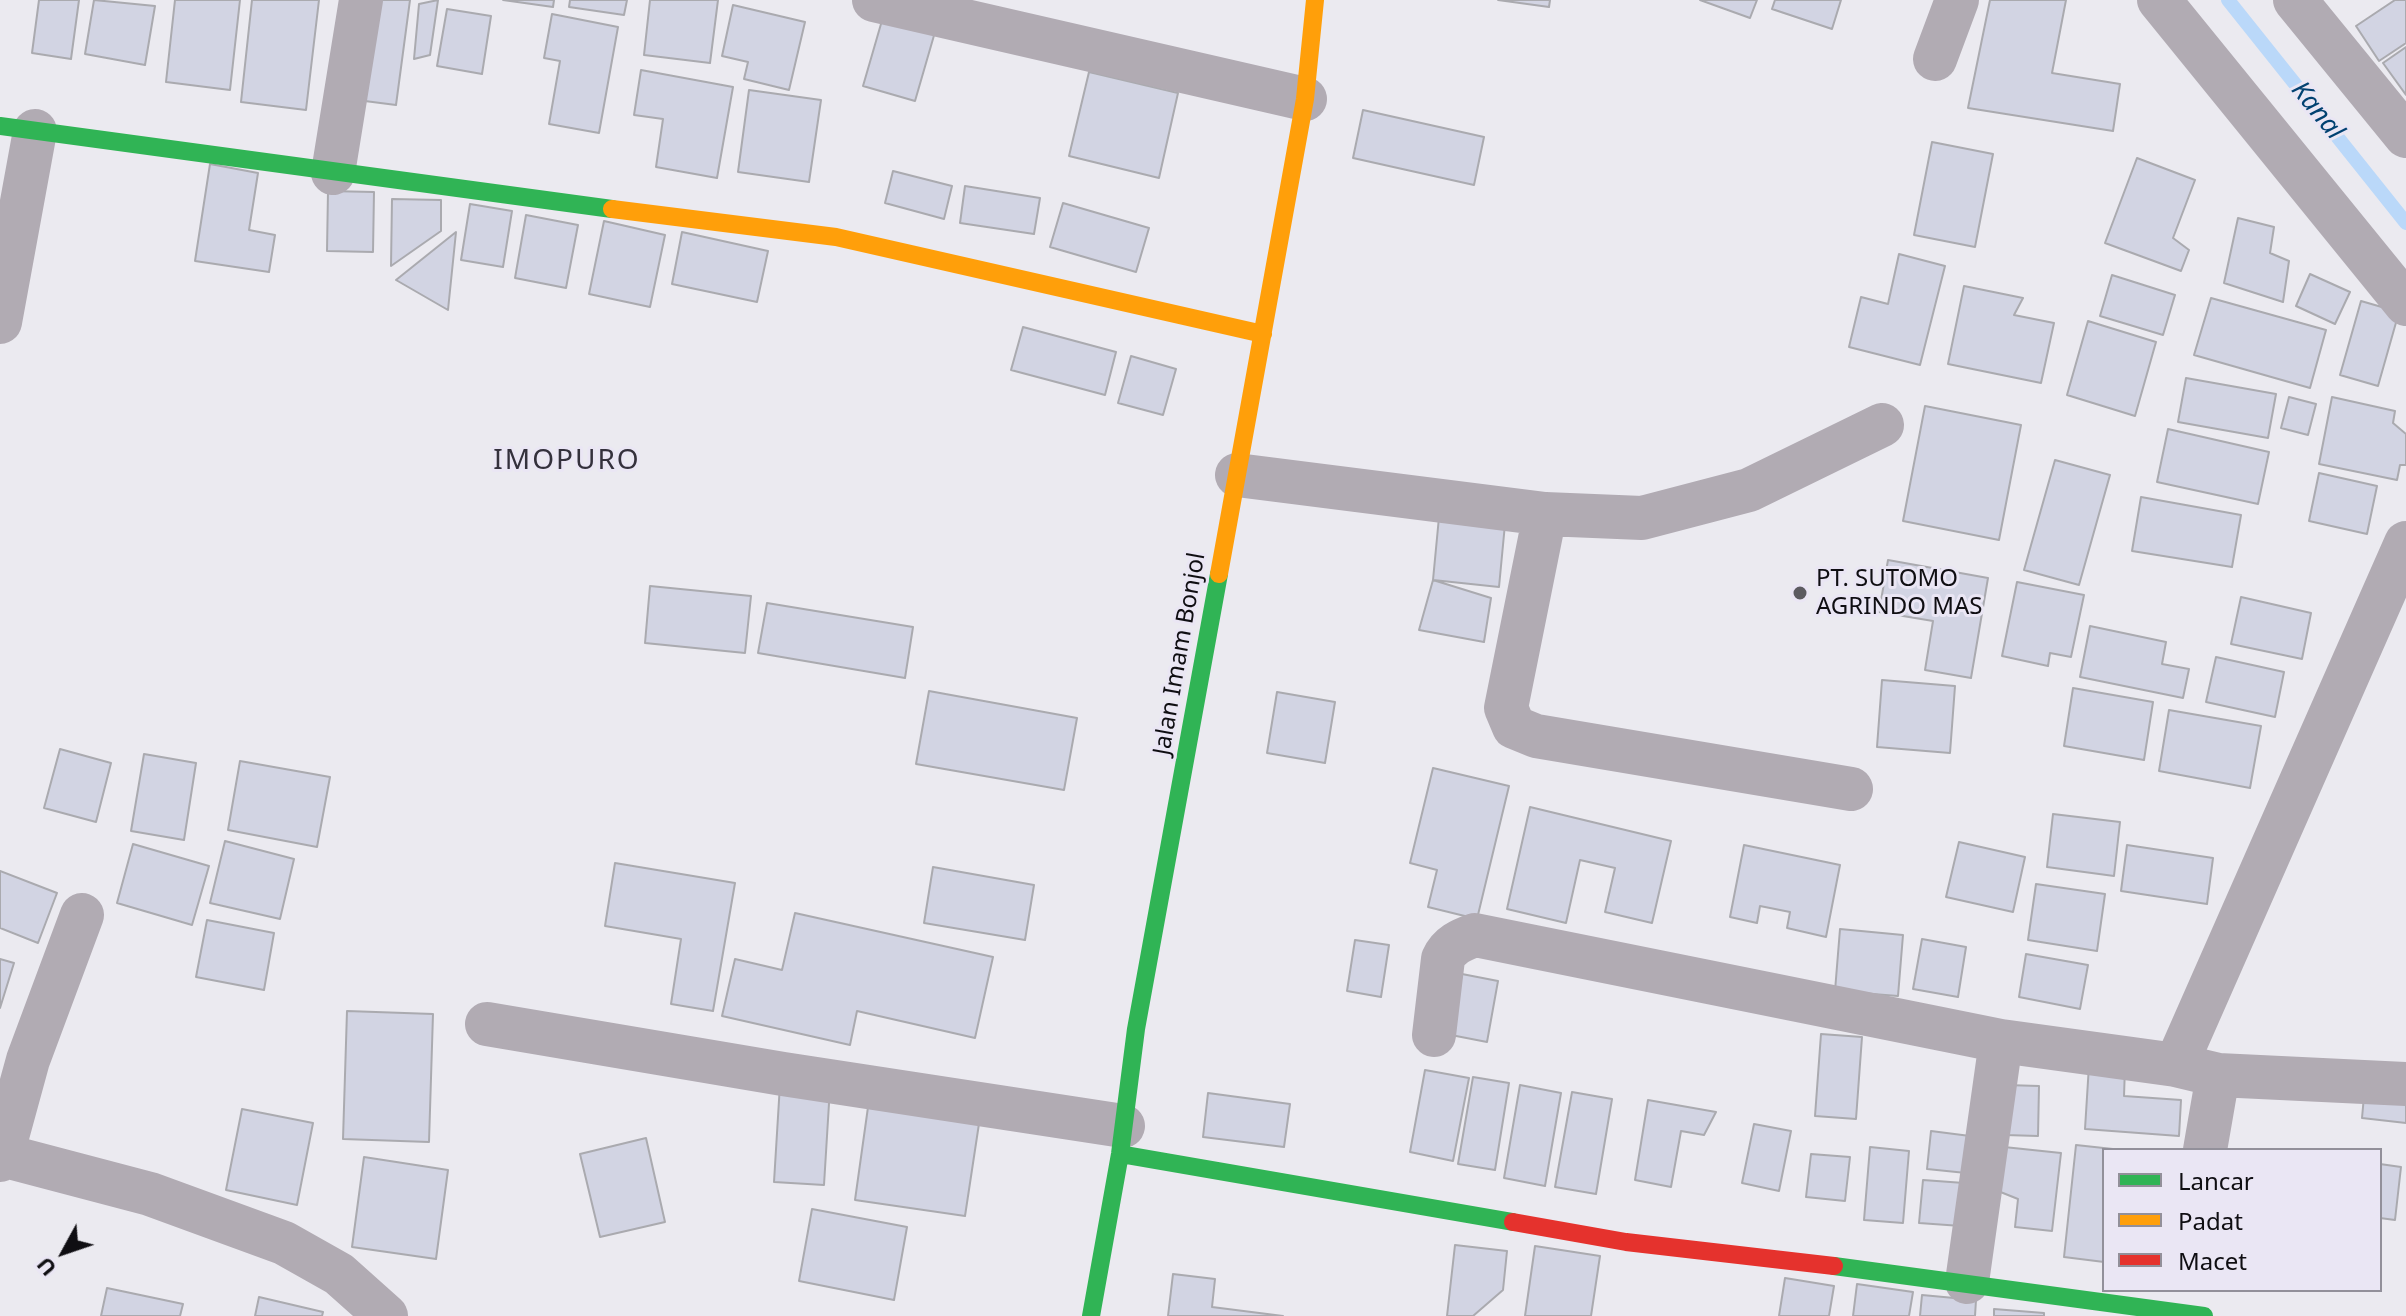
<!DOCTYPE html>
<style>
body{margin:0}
#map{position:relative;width:2406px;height:1316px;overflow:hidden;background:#ebeaf0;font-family:"Noto Sans",sans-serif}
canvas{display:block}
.legend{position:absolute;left:2102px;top:1148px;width:280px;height:144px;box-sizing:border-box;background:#eae6f4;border:2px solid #92909a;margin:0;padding:10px 14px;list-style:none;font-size:24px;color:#0f0e12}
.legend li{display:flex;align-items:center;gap:16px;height:40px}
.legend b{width:40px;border:2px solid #92909a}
.north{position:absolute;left:24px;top:1212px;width:80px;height:80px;-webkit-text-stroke:6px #eae6f4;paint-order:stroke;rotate:230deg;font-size:22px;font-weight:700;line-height:32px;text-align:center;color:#0f0e12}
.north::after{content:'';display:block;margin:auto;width:28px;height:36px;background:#0f0e12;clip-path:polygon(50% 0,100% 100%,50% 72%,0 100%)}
</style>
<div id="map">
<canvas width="2406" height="1316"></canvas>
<ul class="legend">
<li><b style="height:10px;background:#30b455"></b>Lancar</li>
<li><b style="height:10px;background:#ff9f0a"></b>Padat</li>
<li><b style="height:10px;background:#e5322d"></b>Macet</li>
</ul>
<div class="north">U</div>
</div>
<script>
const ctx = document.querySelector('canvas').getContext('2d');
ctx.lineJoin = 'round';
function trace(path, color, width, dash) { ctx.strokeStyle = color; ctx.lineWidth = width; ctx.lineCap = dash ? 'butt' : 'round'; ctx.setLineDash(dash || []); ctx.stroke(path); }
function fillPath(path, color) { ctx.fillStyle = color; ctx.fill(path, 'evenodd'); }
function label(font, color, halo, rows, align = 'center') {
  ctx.font = font + ' "Noto Sans",sans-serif'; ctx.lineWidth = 6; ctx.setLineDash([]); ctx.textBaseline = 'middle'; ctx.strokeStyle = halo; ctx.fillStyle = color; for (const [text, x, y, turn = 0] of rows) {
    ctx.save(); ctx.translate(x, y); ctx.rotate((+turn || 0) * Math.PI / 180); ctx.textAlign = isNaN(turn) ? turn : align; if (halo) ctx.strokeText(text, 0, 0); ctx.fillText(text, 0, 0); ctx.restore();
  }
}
trace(new Path2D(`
 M2228 0 2406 223`), '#bad8f9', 14);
const building = new Path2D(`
 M39 0H79L71 59 32 53Z
 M94 0 155 6 145 65 85 54Z
 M175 0H240L230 90 166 82Z
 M252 0H319L306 110 241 102Z
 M369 0H410L396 105 357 100Z
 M438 0 430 55 414 59 419 4Z
 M503 0H554L553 7Z
 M570 0H627L624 15 569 7Z
 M650 0H718L710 63 644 55Z
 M1498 0H1550L1549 7Z
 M1700 0H1757L1750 18Z
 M1775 0H1841L1832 29 1772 9Z
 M1990 0H2066L2052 73 2120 84 2113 131 1968 108Z
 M2395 0H2406V43L2379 61 2356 26Z
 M733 5 805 22 789 90 744 79 748 62 722 56Z
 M447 9 491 16 482 74 437 66Z
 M552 14 618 27 599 133 549 124 560 61 544 58Z
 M883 17 935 32 915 101 863 86Z
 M2406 47V95L2383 63Z
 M641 70 733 87 717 178 656 167 663 119 634 115Z
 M1089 72 1178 93 1159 178 1069 156Z
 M749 90 821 100 809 182 738 172Z
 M1363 110 1484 137 1474 185 1353 158Z
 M1932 142 1993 154 1975 247 1914 235Z
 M2137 158 2195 180 2173 238 2189 250 2181 271 2105 243Z
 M210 164 258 173 249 230 275 235 269 272 195 261Z
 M893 171 952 186 944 219 885 203Z
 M965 186 1040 198 1034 234 960 223Z
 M328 191 374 192 373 252 327 251Z
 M392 199 441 200V231L391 266Z
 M1063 203 1149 228 1136 272 1050 247Z
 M470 204 512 211 503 267 461 260Z
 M526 215 578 225 566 288 515 278Z
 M2238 218 2274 227 2270 253 2289 261 2283 302 2224 283Z
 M604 221 665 235 650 307 589 294Z
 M456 232 448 310 396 280Z
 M682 232 768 251 757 302 672 284Z
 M1899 254 1945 266 1920 365 1849 347 1861 297 1888 304Z
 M2310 274 2350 292 2335 324 2296 306Z
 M2112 275 2175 295 2163 335 2100 316Z
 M1964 286 2023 298 2014 315 2054 323 2041 383 1948 364Z
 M2211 298 2326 330 2310 388 2194 355Z
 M2361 301 2399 312 2378 386 2340 375Z
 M2088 321 2156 342 2135 416 2067 395Z
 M1023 327 1116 352 1105 395 1011 370Z
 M1131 356 1176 369 1163 415 1118 403Z
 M2186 378 2276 394 2268 438 2178 422Z
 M2289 397 2316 404 2308 435 2281 428Z
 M2332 397 2395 411 2393 423 2406 434V465H2400L2397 480 2319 464Z
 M1925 406 2021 425 1999 540 1903 521Z
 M2168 429 2269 452 2258 504 2157 482Z
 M2055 460 2110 475 2079 585 2024 570Z
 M2319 473 2377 486 2367 534 2309 521Z
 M2141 497 2241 515 2232 567 2132 551Z
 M1439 517 1505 524 1499 587 1433 580Z
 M1888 560 1988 578 1971 678 1925 670 1933 621 1879 612Z
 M1433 580 1491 598 1484 642 1419 630Z
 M2017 582 2084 595 2071 657 2050 653 2048 666 2002 656Z
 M650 586 751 596 745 653 645 643Z
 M2241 597 2311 613 2302 659 2231 644Z
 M767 603 913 627 905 678 758 653Z
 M2090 626 2166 642 2162 664 2189 669 2183 698 2080 677Z
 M2216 657 2284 672 2275 717 2206 702Z
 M1882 680 1955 686 1950 753 1877 747Z
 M2073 688 2153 702 2144 760 2064 746Z
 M929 691 1077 718 1064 790 916 764Z
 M1277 692 1335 702 1325 763 1267 753Z
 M2169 710 2261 726 2250 788 2159 771Z
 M60 749 111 763 96 822 44 808Z
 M144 754 196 763 184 840 131 831Z
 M240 761 330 777 317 847 228 830Z
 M1433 768 1509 786 1477 919 1428 907 1437 870 1410 863Z
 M1530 807 1671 841 1652 923 1605 912 1615 868 1580 860 1566 923 1507 909Z
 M2053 814 2120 822 2114 876 2047 867Z
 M225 841 294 859 280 919 210 903Z
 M1959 842 2025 857 2013 912 1946 897Z
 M133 844 209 866 192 925 117 903Z
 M1744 845 1840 865 1826 937 1787 928 1790 912 1760 906 1757 923 1730 917Z
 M2127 845 2213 858 2207 904 2121 891Z
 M615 863 735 883 713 1011 671 1004 681 939 605 926Z
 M933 867 1034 885 1025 940 924 923Z
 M0 871 57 893 38 943 0 928Z
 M2036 884 2105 894 2097 951 2028 940Z
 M795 913 993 957 975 1038 857 1011 850 1045 722 1016 735 959 782 970Z
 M207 920 274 933 264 990 196 977Z
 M1840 929 1903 935 1898 996 1835 991Z
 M1922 939 1966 947 1958 997 1913 989Z
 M1355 940 1389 945 1381 997 1347 991Z
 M2026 954 2088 965 2080 1009 2019 997Z
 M0 959 14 963 0 1008Z
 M1462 974 1498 981 1487 1042 1451 1035Z
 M347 1011 433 1014 429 1142 343 1139Z
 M1821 1034 1862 1037 1856 1119 1815 1116Z
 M2089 1065 2125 1067 2124 1096 2181 1100 2179 1136 2085 1129Z
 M1425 1070 1469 1078 1453 1161 1410 1152Z
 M1473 1077 1509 1083 1495 1170 1458 1164Z
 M780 1084 830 1087 824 1185 774 1182Z
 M1520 1085 1561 1093 1545 1186 1504 1178Z
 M2006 1085 2039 1086 2038 1136 2005 1135Z
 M1572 1092 1612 1099 1596 1194 1555 1187Z
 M1208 1093 1290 1104 1284 1147 1203 1137Z
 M2364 1096 2406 1101V1123L2362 1118Z
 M869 1100 980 1117 965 1216 855 1200Z
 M1648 1100 1716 1112 1704 1135 1681 1131 1671 1187 1635 1180Z
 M242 1109 313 1123 297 1205 226 1190Z
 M1754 1124 1791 1131 1779 1191 1742 1183Z
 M1931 1131 1970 1136 1966 1173 1927 1169Z
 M646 1138 665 1222 600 1237 580 1154Z
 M2076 1145 2122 1150H2104V1262L2064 1257Z
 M1870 1147 1909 1151 1903 1223 1864 1220Z
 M2004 1147 2061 1153 2052 1231 2015 1227 2018 1199 1998 1191Z
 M1811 1154 1850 1157 1845 1201 1806 1197Z
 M364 1157 448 1170 436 1259 352 1247Z
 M2380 1164 2401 1167 2395 1220 2380 1218Z
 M1923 1180 1964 1183 1961 1226 1919 1223Z
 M812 1209 907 1227 894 1300 799 1281Z
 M1455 1245 1507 1251 1503 1290 1473 1316H1447Z
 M1535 1246 1600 1256 1591 1316H1525Z
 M1173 1274 1215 1279 1212 1307 1283 1316H1168Z
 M1785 1278 1834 1286 1829 1316H1779Z
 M1857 1284 1913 1292 1909 1316H1853Z
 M107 1288 183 1304 180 1316H101Z
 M1922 1295 1976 1300 1975 1316H1920Z
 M259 1297 323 1312 322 1316H255Z
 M1994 1309 2044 1313V1316H1994Z`);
fillPath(building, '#d2d4e3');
trace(building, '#aaaaaf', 2);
trace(new Path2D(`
 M874 0 1305 99
 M2159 0 2406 304
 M2295 0 2406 136
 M1935 59 1957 0
 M333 173 361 0
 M0 322 35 131
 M1237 475 1545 514 1642 518 1749 490 1882 425
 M1545 514 1506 708 1514 727 1536 736 1851 789
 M487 1024 783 1074 1123 1126
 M1434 1035 1443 959C1449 945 1461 940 1475 935L2001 1041 2176 1065 2218 1075 2406 1084
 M2176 1065 2406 543
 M2205 1150 2218 1075
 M2 1155 28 1060 82 915
 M0 1160 2 1155 150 1194 284 1243 339 1274 386 1316
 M1967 1282 2001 1041`), '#b1abb3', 44);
trace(new Path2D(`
 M0 126 612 209
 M1120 1154 1513 1222
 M1834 1266 2204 1316
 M1091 1316 1120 1154 1136 1029 1219 574`), '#30b455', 18);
trace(new Path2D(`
 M612 209 836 237 1263 334
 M1219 574 1305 99 1315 0`), '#ff9f0a', 18);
trace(new Path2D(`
 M1513 1222 1626 1242 1834 1266`), '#e5322d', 18);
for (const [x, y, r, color] of [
 [1800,593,8,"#5c5b60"]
]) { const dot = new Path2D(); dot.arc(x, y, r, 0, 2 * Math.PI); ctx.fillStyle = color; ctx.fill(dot); trace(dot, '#eae6f4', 3); }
label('24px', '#0f0e12', '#eae6f4', [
 ["PT. SUTOMO",1816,579],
 ["AGRINDO MAS",1816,607]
], 'left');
label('24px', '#0f0e12', '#eae6f4', [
 ["Jalan Imam Bonjol",1180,654,-80]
]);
label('italic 26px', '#014171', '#eae6f4', [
 ["Kanal",2317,111,51]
]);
ctx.letterSpacing = '2px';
label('28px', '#34313c', '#eae6f4', [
 ["IMOPURO",567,461]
]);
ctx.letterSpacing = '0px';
</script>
